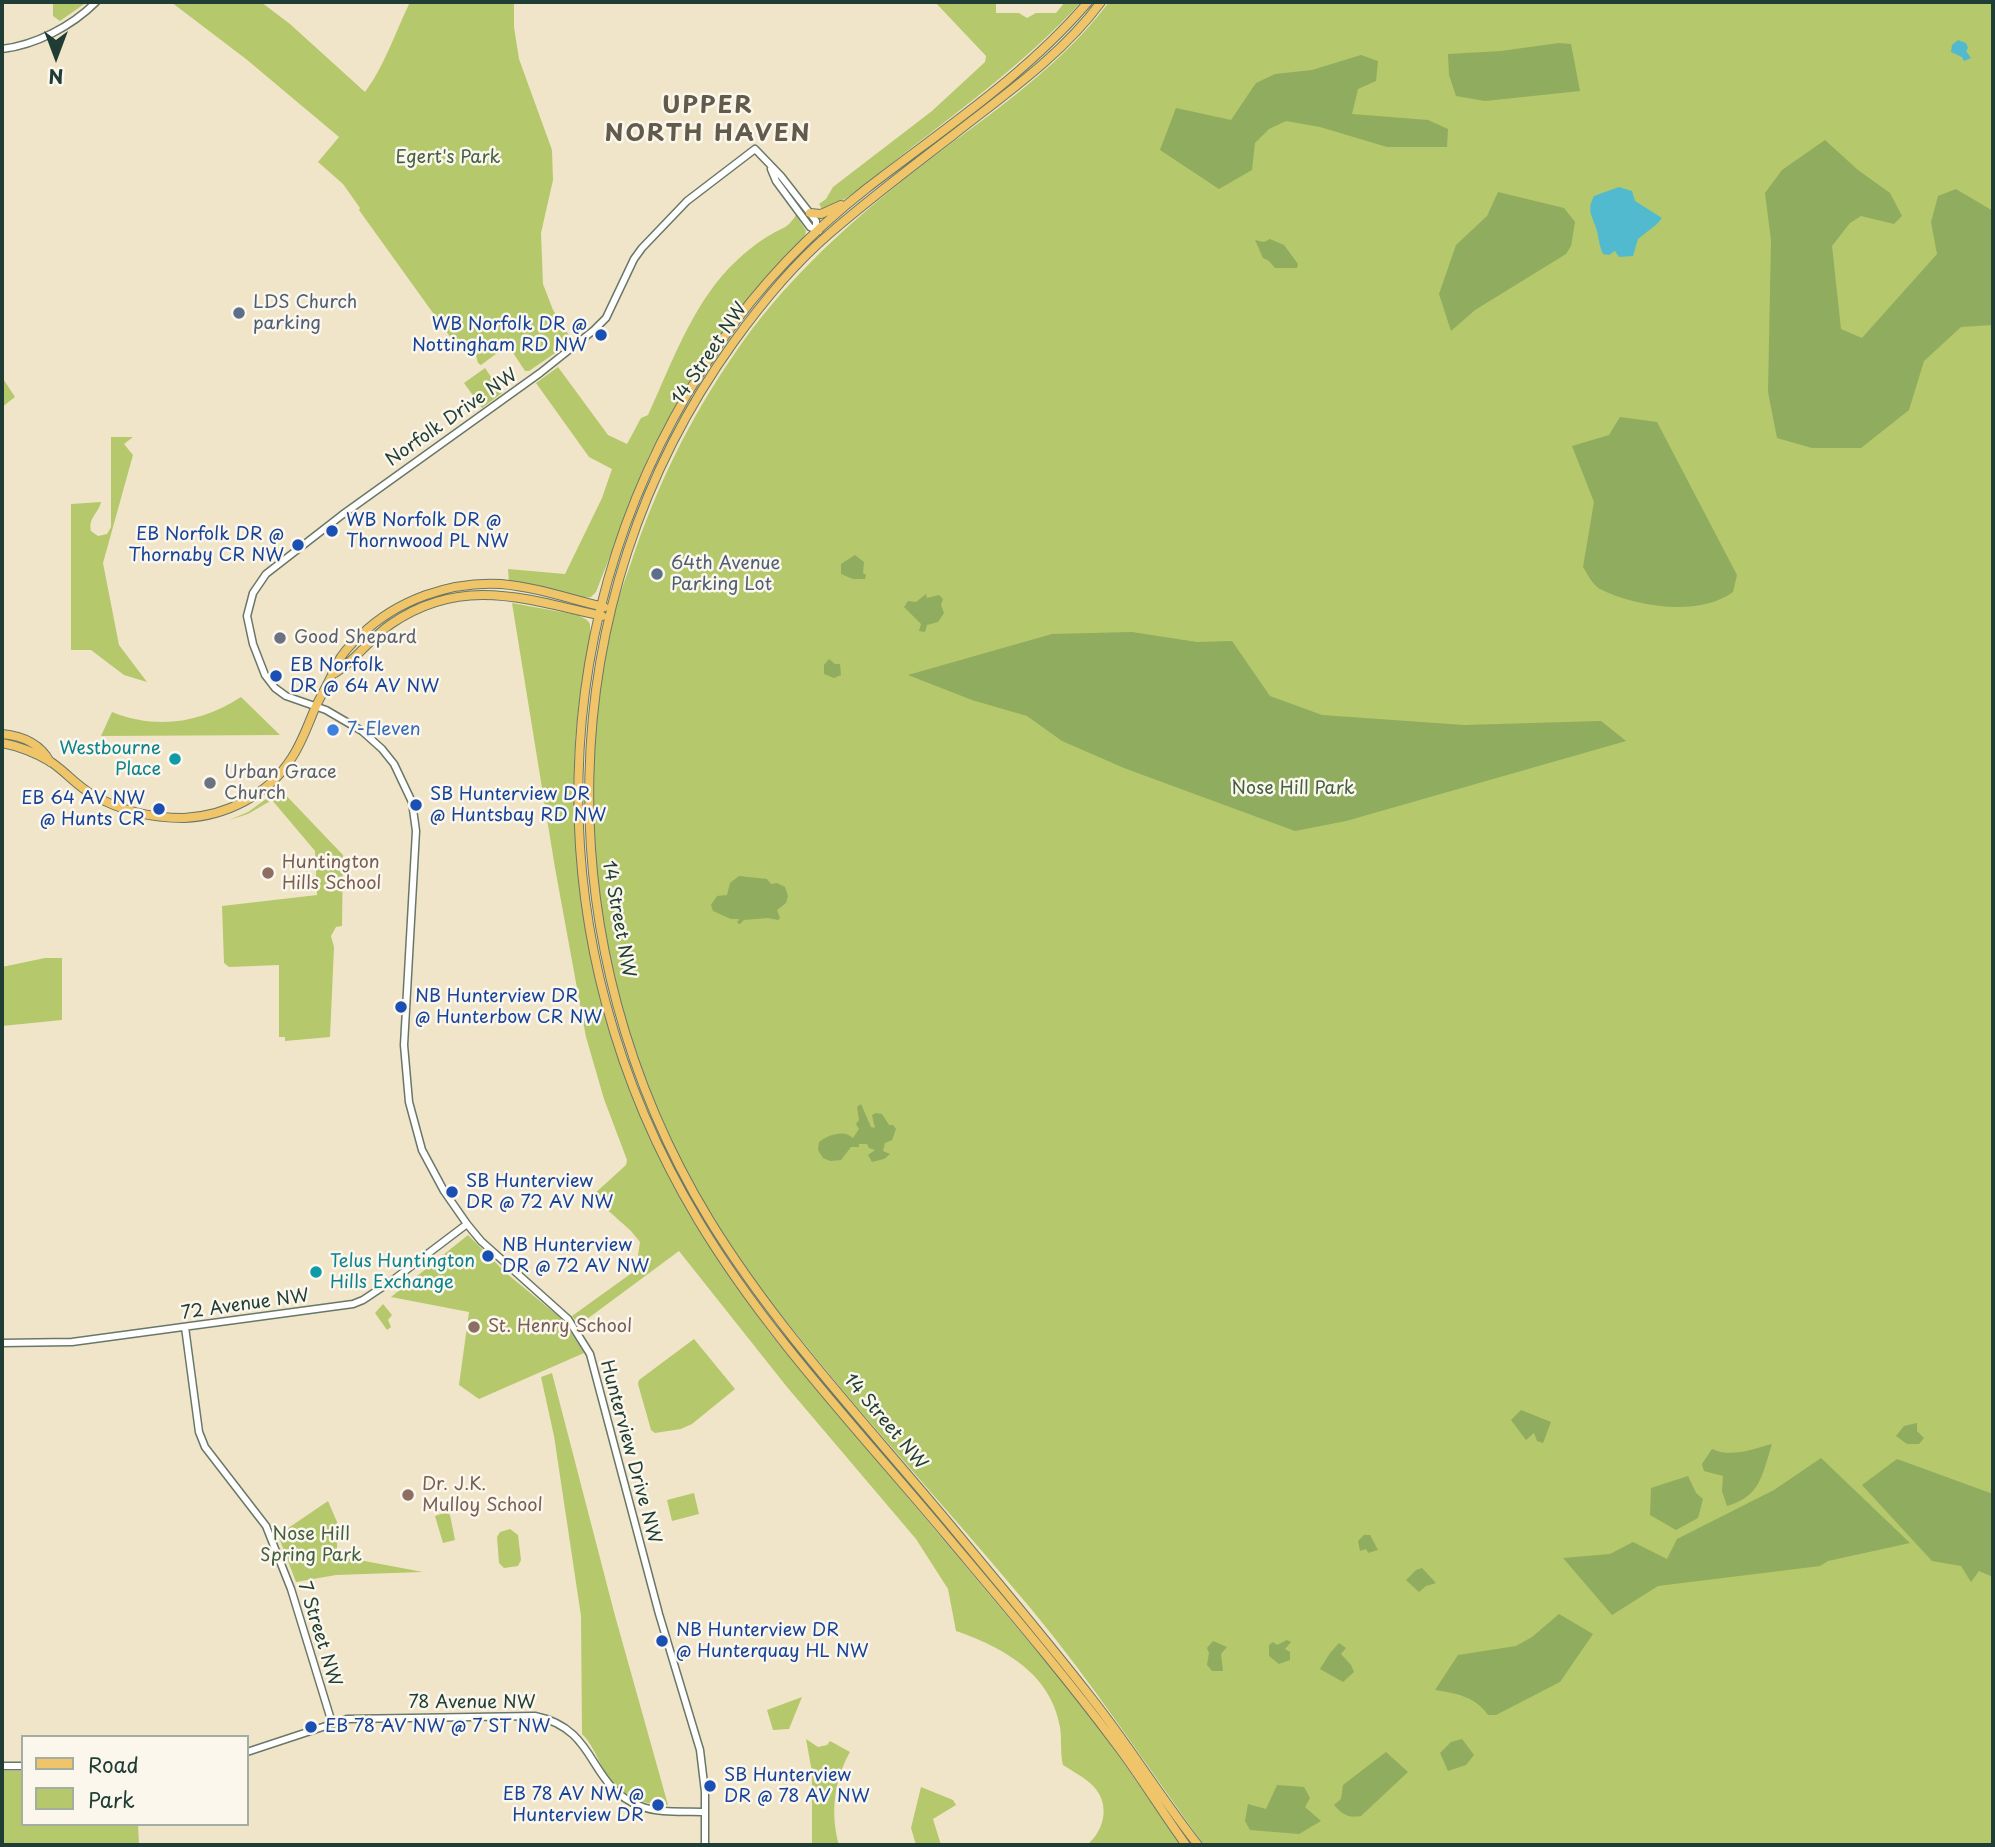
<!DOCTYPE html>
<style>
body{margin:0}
#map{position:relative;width:1995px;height:1847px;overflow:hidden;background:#f1e5c9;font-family:"Playpen Sans",sans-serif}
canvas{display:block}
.frame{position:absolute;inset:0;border:4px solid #1f3d34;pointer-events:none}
.legend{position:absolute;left:21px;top:1735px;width:228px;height:91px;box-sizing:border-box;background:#fbf7ec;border:2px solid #a3ada2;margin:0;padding:9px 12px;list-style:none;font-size:21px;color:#1f3d34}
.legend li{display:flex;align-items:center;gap:14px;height:35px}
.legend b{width:35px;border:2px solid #a3ada2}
.north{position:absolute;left:21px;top:21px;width:70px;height:70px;-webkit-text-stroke:5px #fbf7ec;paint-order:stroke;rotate:180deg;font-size:19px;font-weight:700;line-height:28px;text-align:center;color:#1f3d34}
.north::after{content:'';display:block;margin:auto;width:24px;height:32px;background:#1f3d34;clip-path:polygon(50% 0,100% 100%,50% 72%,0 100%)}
</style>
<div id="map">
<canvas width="1995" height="1847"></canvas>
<div class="frame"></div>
<ul class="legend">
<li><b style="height:9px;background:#f0c469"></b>Road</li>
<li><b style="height:19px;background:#b5c86b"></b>Park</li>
</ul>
<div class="north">N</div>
</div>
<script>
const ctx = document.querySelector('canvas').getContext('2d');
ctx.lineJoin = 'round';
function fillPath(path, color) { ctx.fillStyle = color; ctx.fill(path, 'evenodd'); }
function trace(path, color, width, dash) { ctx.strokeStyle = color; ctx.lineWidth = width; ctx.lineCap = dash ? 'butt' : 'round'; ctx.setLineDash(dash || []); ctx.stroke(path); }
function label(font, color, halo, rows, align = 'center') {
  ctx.font = font + ' "Playpen Sans",sans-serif'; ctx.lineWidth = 5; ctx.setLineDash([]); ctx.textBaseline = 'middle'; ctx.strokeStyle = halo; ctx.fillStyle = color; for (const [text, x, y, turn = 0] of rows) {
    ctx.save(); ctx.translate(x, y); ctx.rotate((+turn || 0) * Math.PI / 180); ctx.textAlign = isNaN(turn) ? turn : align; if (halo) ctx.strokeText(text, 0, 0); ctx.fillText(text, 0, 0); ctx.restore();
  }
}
fillPath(new Path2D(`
 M53 2H87L60 21 53 16Z
 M171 2H261L290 24 365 92C385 65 395 33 410 2H514V27L519 59 552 150 553 180 541 233 543 284 553 310 570 337V343L529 371H525L508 345 481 365 478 363 474 348 466 344 456 345 359 210 360 208 343 184 318 162 339 137 246 59Z
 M935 2H996V13H1019L1027 18 1036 13H1056L1065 2H1081C1028 60 968 104 906 152 880 172 853 197 823 211L819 204 826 199 833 187 932 111 985 62 986 56Z
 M1109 2H1993V1845H1204C1147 1767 1095 1686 1032 1610 972 1538 910 1469 849 1398 806 1346 763 1295 726 1239 645 1114 594 953 592 805 591 742 600 677 614 616 618 598 625 580 631 563 656 487 690 418 735 353 781 285 843 228 907 177 977 122 1055 74 1109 2Z
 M796 215 806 231 805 236 733 321 689 385 649 456 596 592 591 597 582 598 509 582 508 569 565 574 602 498 612 469 589 457 536 383 558 367 608 435 627 444 641 418 648 415C671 365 691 308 729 268 741 256 757 242 772 234 785 226 787 229 796 215Z
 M485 368 502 393 482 408 464 383Z
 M2 377 15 397 2 407Z
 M111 437H133L124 444 133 455 103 563 119 645 147 682 124 675 91 650H71V504L101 502C98 514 88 518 91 531L98 536 107 534 111 527Z
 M512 603 578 615 587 620 590 624C591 645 584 667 581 687 576 724 573 762 574 798 576 945 619 1091 692 1217 715 1257 742 1294 769 1332L1087 1711 1181 1845H1087C1106 1829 1111 1801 1090 1783 1082 1776 1072 1771 1063 1765 1060 1753 1062 1739 1060 1727 1051 1673 1002 1647 956 1631L948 1589 916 1539 787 1387 679 1251 579 1325 572 1316 636 1270 640 1242 631 1231 592 1196 626 1165 627 1160 604 1099 586 1037 555 868Z
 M241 697 280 735 101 736 112 712C157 730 201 723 241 697Z
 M280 789 343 855 342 926 336 927 331 936 334 947 330 1037 285 1041V1037H279V965L229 967 224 963 222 906 317 895 315 851 272 800 248 814 229 820 248 812Z
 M45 958H62V1020L2 1026V967Z
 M468 1235 506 1273 563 1320 584 1353 479 1399 459 1385 469 1312 391 1297Z
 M383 1304 392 1315 388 1320 391 1327 387 1330 375 1313Z
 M694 1339 735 1389 692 1424 681 1429 655 1433 651 1430 638 1384 639 1380Z
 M552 1373 614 1612 668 1805C639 1806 617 1792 603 1768 596 1756 592 1744 582 1734L581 1616 554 1436 541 1377Z
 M694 1493 699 1514 672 1521 667 1500Z
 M328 1501 337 1522V1549L343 1557 423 1572 336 1575 296 1582 278 1535Z
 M447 1512 450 1515 455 1540 443 1543 435 1516Z
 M510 1529 518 1535 521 1560 518 1566 504 1568 499 1563 497 1537 500 1532Z
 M802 1697 789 1729 773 1730 767 1710Z
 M806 1739 818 1747 827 1745 830 1741 850 1752C834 1780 830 1814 839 1845H812V1772Z
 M2 1771H23V1824H138L139 1845H2Z
 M921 1787 953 1800 956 1805 933 1819 941 1845H916L911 1828Z`), '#b5c86b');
fillPath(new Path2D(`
 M1559 43 1571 44 1580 91 1485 101 1456 96 1449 75 1448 54 1501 51Z
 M1361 55 1378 61 1376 81 1358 89 1352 114 1428 120 1448 129 1447 147H1387L1320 127 1286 121 1269 129 1255 143 1252 170 1219 189 1160 150 1176 108 1231 120 1256 83 1275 74 1312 70Z
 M1825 140 1858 170 1890 193 1902 216 1894 224 1861 216 1850 223 1832 246 1841 329 1862 338 1937 254 1931 222 1938 196 1956 189 1993 211V325L1961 327 1924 361 1909 410 1861 448H1812L1777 438 1768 392 1771 240 1765 193 1782 170Z
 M1498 192 1564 208 1575 222 1571 246 1566 254 1475 310 1451 331 1439 294 1456 245 1487 216Z
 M1270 239 1284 245 1298 264 1297 268H1275L1269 261 1263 258 1255 240 1264 242Z
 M1620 417 1657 422 1737 575 1733 592C1699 617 1636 607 1600 589 1592 584 1588 575 1583 567L1594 502 1572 446 1609 435Z
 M855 555 864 562 863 573 866 575 865 579H853L841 574V564Z
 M926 594 927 598 939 595 943 599 941 605 944 613 938 622 927 625 925 632 919 631 921 624 904 607 908 601 916 602Z
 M1132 632 1197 642 1232 641 1270 696 1322 715 1464 725 1601 721 1626 741 1346 821 1295 831 1124 768 1062 741 1027 716 972 700 908 675 1052 634Z
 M829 659 835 664H840L841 675 834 678 824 674V665Z
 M739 876 767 879 771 884 777 883 785 887 788 896 786 903 777 910 780 918 778 920 768 918 744 920 740 924 737 923 739 919H731L713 911 711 905 717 896 727 895 730 883Z
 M861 1104 871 1127 875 1128 872 1115 876 1113 882 1114 889 1125H893L896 1129 892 1140 885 1143 883 1151 890 1154 884 1159 872 1162 868 1155 875 1150 869 1148 867 1144H859V1147H851L841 1160 830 1161 823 1158 818 1150 819 1142C828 1135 844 1129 853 1138L859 1129 856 1124 859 1120 857 1107Z
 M1521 1410 1551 1422 1543 1443 1537 1441 1534 1433 1526 1440 1511 1420Z
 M1917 1423V1431L1924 1438 1919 1444H1907L1896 1436 1904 1426Z
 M1772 1444C1762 1475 1761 1496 1727 1506L1722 1491 1723 1476 1704 1471 1702 1464 1712 1449C1731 1458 1753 1449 1772 1444Z
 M1821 1458 1910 1543 1828 1561 1820 1566 1658 1586 1612 1615 1563 1558 1610 1554 1633 1542 1667 1559 1677 1539 1774 1490Z
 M1897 1459 1993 1494V1577L1979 1571 1971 1582 1961 1566 1932 1561 1862 1485Z
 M1688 1476 1696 1493 1703 1499 1698 1518 1676 1530 1650 1515 1651 1488Z
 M1364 1535H1370L1378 1550 1368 1553 1366 1549 1360 1551 1358 1541Z
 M1422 1568 1436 1583 1426 1586 1419 1592 1406 1580 1416 1570Z
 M1559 1614 1593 1634 1560 1682 1496 1715H1488C1476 1697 1456 1693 1435 1690L1458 1655 1516 1646 1532 1637Z
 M1287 1640 1291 1642 1285 1649 1290 1652V1660L1279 1664 1269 1656V1645L1273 1642 1277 1645Z
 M1213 1641 1227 1647 1221 1654 1223 1671H1212L1207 1665 1209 1653 1207 1648Z
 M1339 1643 1346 1648 1341 1654 1351 1665 1354 1672 1343 1682 1320 1669 1330 1653Z
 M1462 1739 1474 1755 1466 1765 1448 1771 1440 1753 1451 1742Z
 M1386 1752 1408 1772 1361 1816C1348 1818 1343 1815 1334 1805L1341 1799 1343 1785Z
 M1277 1785 1304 1787 1310 1798 1305 1807 1321 1821 1299 1834 1250 1830 1245 1821 1248 1804 1266 1809Z`), '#90ac5f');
fillPath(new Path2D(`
 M1958 40 1966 43 1968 48 1966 51 1971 58 1964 61 1962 57 1951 52 1952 45Z
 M1619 187 1632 191 1635 201 1662 218 1657 224 1638 239 1633 256 1619 257 1615 251 1609 255 1603 254C1599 245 1599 239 1597 231 1593 217 1586 211 1594 196Z`), '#52bacf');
const minor = new Path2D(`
 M2 49C36 45 72 26 96 2
 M771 169 776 181 810 227 819 231
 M185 1327 199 1432 205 1447 266 1526 291 1589 332 1723
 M2 1343 72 1342 353 1304 363 1300 393 1280 467 1224
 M247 1752 347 1719 535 1716C599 1729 587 1786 640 1806 660 1814 684 1811 705 1812
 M2 1766H23
 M705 1845V1792L700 1750 659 1614 590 1354 568 1319 481 1241 467 1224 444 1191 422 1150 409 1102 404 1045 416 831 412 802 394 764 382 749 362 731 326 710 286 696 275 688 265 675 253 644 247 616 253 593 266 574 342 515 540 373 594 330 606 318 634 259 642 248 687 201 755 149 781 176 816 221V228`);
const major = new Path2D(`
 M1088 2C1025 76 942 130 866 189 811 232 760 285 720 343 537 607 533 945 698 1220 767 1335 861 1433 947 1536 1004 1604 1063 1673 1116 1744 1141 1777 1162 1812 1186 1845
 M1101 2C1061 56 1004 95 952 136 910 168 868 200 829 234 793 265 761 304 733 343 547 603 544 947 709 1219 781 1337 879 1437 966 1544 1009 1596 1052 1647 1093 1700 1130 1747 1161 1798 1198 1845
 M810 213 821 214 841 205
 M335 673C354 662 370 638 391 624 462 575 526 599 602 616
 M2 734C23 736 40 743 50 762
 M2 743C18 746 36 753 51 762 66 772 77 786 93 795 121 811 151 818 184 818 226 816 268 795 291 759 302 743 308 724 316 706 323 692 331 678 337 664 342 653 352 643 361 635 397 600 450 581 501 584 536 587 570 599 604 607`);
trace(minor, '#687868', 9);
trace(major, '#687868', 10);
trace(minor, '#fff', 6);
trace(major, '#f0c469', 8);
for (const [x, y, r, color] of [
 [239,313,7,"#5c6f8a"],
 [601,335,7,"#1a4fb4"],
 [332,531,7,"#1a4fb4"],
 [298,545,7,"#1a4fb4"],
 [657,574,7,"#5c6f8a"],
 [280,638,7,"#6b7280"],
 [276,676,7,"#1a4fb4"],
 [333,730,7,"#3f7fe0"],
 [175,759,7,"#0f9aa8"],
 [210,783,7,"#6b7280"],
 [416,805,7,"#1a4fb4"],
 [159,809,7,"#1a4fb4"],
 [268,873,7,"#8d6e63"],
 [401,1007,7,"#1a4fb4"],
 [452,1192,7,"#1a4fb4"],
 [488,1256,7,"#1a4fb4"],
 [316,1272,7,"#0f9aa8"],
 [474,1327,7,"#8d6e63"],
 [408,1495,7,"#8d6e63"],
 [662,1641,7,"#1a4fb4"],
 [311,1727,7,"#1a4fb4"],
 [710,1786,7,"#1a4fb4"],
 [658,1805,7,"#1a4fb4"]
]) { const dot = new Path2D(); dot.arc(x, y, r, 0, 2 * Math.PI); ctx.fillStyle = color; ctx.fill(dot); trace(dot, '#fbf7ec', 2.5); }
label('18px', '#446042', '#fbf7ec', [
 ["Egert's Park",448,158],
 ["Nose Hill Park",1293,789],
 ["Nose Hill",311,1535],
 ["Spring Park",311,1556]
]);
label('18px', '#4e5e75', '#fbf7ec', [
 ["LDS Church",253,303],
 ["parking",253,324],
 ["64th Avenue",671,564],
 ["Parking Lot",671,585]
], 'left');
label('18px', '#164399', '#fbf7ec', [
 ["WB Norfolk DR @",587,325,"right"],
 ["Nottingham RD NW",587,346,"right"],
 ["WB Norfolk DR @",346,521],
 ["Thornwood PL NW",346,542],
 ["EB Norfolk DR @",284,535,"right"],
 ["Thornaby CR NW",284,556,"right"],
 ["EB Norfolk",290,666],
 ["DR @ 64 AV NW",290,687],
 ["SB Hunterview DR",430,795],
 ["@ Huntsbay RD NW",430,816],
 ["EB 64 AV NW",145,799,"right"],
 ["@ Hunts CR",145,820,"right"],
 ["NB Hunterview DR",415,997],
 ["@ Hunterbow CR NW",415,1018],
 ["SB Hunterview",466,1182],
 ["DR @ 72 AV NW",466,1203],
 ["NB Hunterview",502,1246],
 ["DR @ 72 AV NW",502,1267],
 ["NB Hunterview DR",676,1631],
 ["@ Hunterquay HL NW",676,1652],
 ["EB 78 AV NW @ 7 ST NW",325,1727],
 ["SB Hunterview",724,1776],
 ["DR @ 78 AV NW",724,1797],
 ["EB 78 AV NW @",644,1795,"right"],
 ["Hunterview DR",644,1816,"right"]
], 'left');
label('18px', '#1f3d34', '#fbf7ec', [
 ["14 Street NW",710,354,-56],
 ["Norfolk Drive NW",452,418,-35],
 ["14 Street NW",618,919,80],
 ["72 Avenue NW",245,1305,-8],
 ["14 Street NW",885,1422,50],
 ["Hunterview Drive NW",630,1452,75],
 ["7 Street NW",319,1634,73],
 ["78 Avenue NW",472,1703]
]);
label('18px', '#5b616d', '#fbf7ec', [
 ["Good Shepard",294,638],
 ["Urban Grace",224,773],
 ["Church",224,794]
], 'left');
label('18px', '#366cbe', '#fbf7ec', [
 ["7-Eleven",347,730]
], 'left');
label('18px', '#0d838f', '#fbf7ec', [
 ["Westbourne",161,749],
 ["Place",161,770],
 ["Telus Huntington",330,1262,"left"],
 ["Hills Exchange",330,1283,"left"]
], 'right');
label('18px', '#785e54', '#fbf7ec', [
 ["Huntington",282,863],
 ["Hills School",282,884],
 ["St. Henry School",488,1327],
 ["Dr. J.K.",422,1485],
 ["Mulloy School",422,1506]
], 'left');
ctx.letterSpacing = '2px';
label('bold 24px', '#625a4a', '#fbf7ec', [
 ["UPPER",708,106],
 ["NORTH HAVEN",708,134]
]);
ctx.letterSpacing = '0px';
</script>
